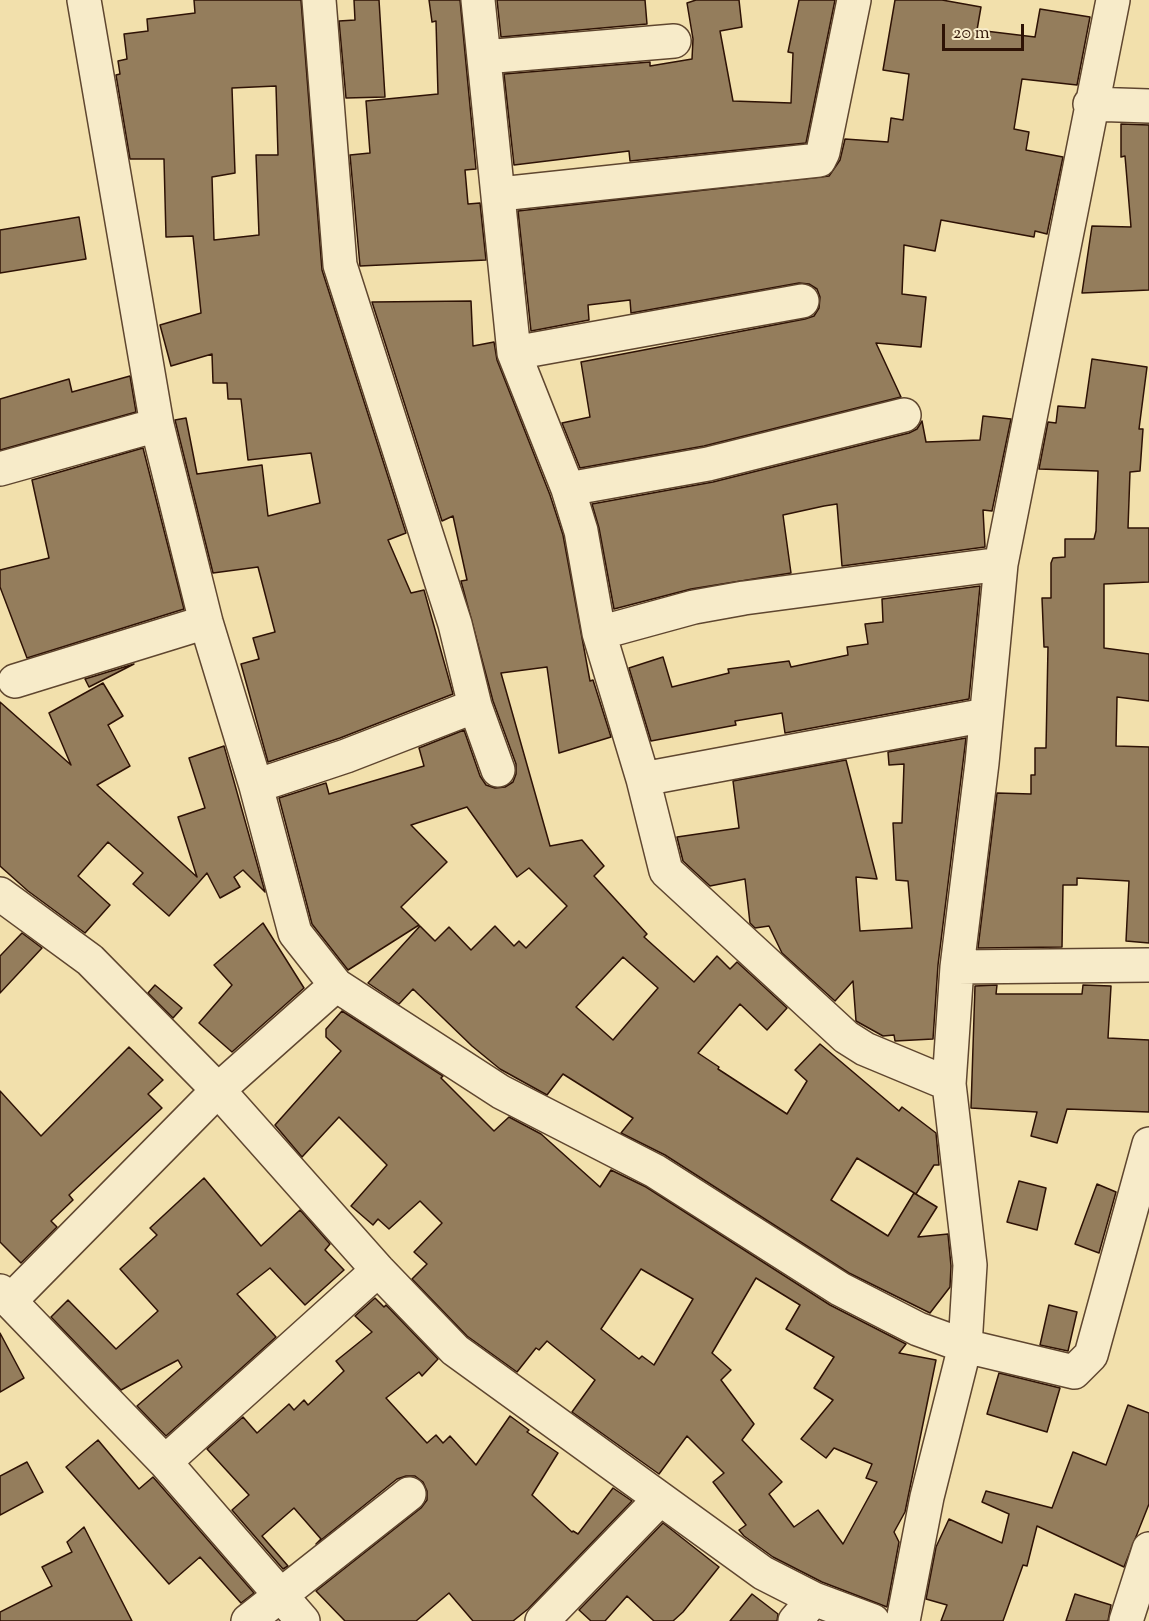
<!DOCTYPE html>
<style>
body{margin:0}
#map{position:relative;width:1149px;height:1621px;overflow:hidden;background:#f2e0ac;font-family:"Sorts Mill Goudy",serif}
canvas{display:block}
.scale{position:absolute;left:942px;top:24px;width:82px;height:27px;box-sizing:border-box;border:3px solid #2e1205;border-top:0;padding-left:8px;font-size:18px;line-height:21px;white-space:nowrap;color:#2e1205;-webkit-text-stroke:4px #f7ebc9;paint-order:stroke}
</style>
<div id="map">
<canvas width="1149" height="1621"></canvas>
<div class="scale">20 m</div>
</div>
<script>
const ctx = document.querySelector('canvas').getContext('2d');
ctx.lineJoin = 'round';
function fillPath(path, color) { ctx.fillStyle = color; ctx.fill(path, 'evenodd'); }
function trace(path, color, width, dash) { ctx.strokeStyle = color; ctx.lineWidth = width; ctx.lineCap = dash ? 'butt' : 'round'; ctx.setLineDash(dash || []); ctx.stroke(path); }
const building = new Path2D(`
 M194 0H301L322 270 406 533 388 540 411 593 424 590 453 694 340 738 268 762 241 664 259 659 253 638 275 632 258 567 213 573 175 420 186 418 197 474 262 465 268 516 320 503 311 453 248 460 241 399H228L227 383H213L212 354 171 366 160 325 201 313 193 236 166 237 164 159H130L116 75 120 74 118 61 127 59 124 34 148 31 147 19 195 13ZM276 86 278 155H256L259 235 214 240 212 177 235 173 232 88Z
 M354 0H379L385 97 346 98 339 21 355 20Z
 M429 0H460L476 169 465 170 468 204 480 203 486 260 360 266 350 155 370 153 366 101 438 94 436 21 432 22Z
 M497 0H645L647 24 501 37Z
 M696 0H739L742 27 720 31 733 101 791 103 793 53 788 52 799 0H835L806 143 630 161 629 151 514 165 504 74 650 62V66L692 59 693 39 687 3Z
 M895 0H942L981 7 977 30 1035 37 1040 9 1090 17 1077 85 1022 79 1014 129 1029 132 1026 150 1063 157 1047 234 1035 231 1034 237 941 220 935 251 904 245 902 294 926 297 921 347 876 343 901 397 704 446 580 468 562 423 590 417 581 362 805 319 814 316 819 308 820 297 817 289 809 284 799 283 631 313 630 300 588 305 589 320 531 331 518 211 829 176 840 160 845 139 888 142 891 118 903 120 909 74 883 70Z
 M1121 124 1149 125V290L1082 293 1092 226 1131 227 1125 156 1121 157Z
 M79 217 86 259 0 273V230Z
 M471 301 473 346 494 342 497 360 550 495 563 535 590 681 593 680 611 737 559 753 547 667 501 673 550 846 582 840 604 866 594 876 647 934 644 937 694 982 717 956 730 969 737 962 787 1008 767 1030 740 1004 698 1053 719 1067 718 1069 787 1114 807 1081 795 1070 820 1044 899 1111 902 1107 936 1133 939 1165H934L916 1194 857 1158 831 1200 888 1236 914 1193 937 1207 918 1237 948 1234 951 1266 950 1287 930 1313 849 1273 665 1155 621 1133 633 1118 563 1074 547 1095 500 1069 472 1046 413 989 399 1004 368 983 420 926 435 941 449 927 471 950 495 926 514 946 519 941 526 948 567 906 529 868 517 877 467 807 411 825 447 862 401 907 419 925 348 970 312 924 279 798 326 783 329 794 424 766 419 748 464 730 480 776 486 785 495 788 505 787 513 782 516 774V764L493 701 461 581 467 580 453 516 442 521 372 302ZM623 957 658 988 613 1040 576 1007Z
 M1092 359 1147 367 1139 429H1143L1140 471 1130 472 1128 528H1149V582L1104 584V648L1149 654V701L1117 697 1116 746 1149 747V943L1126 941 1129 881 1077 878V885H1063L1062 947 978 948 997 793 1031 794V775H1035V748H1046L1048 647H1044L1042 598H1051V563L1053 558 1065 557V539H1094L1096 531 1098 471 1039 469 1048 422 1056 423 1058 406 1085 408Z
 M130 376 136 412 0 450V399L69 379 72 392Z
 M983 416 1011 419 992 511 983 510 985 547 842 566 837 504 824 506 783 515 791 573 691 589 614 609 599 528 592 504 713 482 909 433 917 429 922 421 926 442 980 440Z
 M143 448 184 609 27 658 0 587V570L49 558 32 480Z
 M980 586 969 699 785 733 782 713 735 721 736 725 651 741 629 668 663 657 672 687 729 673 728 669 789 661 791 667 848 655 847 647 868 644 865 624 883 622 882 599Z
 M134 664 89 687 85 679Z
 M103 683 123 716 108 725 130 766 97 785 197 877 178 817 205 808 189 758 224 746 265 892 243 870 234 877 240 887 220 898 207 873 169 916 133 884 143 873 108 842 78 876 110 905 85 933 28 891 0 866V702L71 765 49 713Z
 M966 738 938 965 933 1039 895 1041 894 1035 883 1036 856 1021 853 981 835 1001 782 953 769 926 755 928 750 923 745 879 710 886 683 861 677 837 739 828 733 781 846 760 877 879 856 877 860 931 912 928 908 881 896 880 893 823H902L904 764 889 765 888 752Z
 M263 923 304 988 232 1052 199 1023 232 985 214 965Z
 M22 933 42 948 0 993V956Z
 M155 985 182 1008 173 1018 148 993Z
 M997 985 996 994H1082L1083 985 1111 986 1108 1038 1149 1040V1112L1067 1109 1057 1143 1031 1136 1037 1112 971 1108 975 986Z
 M342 1011 443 1076 441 1078 494 1131 509 1117 541 1134 600 1187 611 1170 646 1187 830 1305 906 1344 899 1353 936 1360 905 1512 894 1532 899 1542 887 1607 822 1582 773 1557 744 1536 739 1530 746 1525 713 1482 724 1473 687 1436 659 1474 572 1412 595 1380 547 1341 539 1350 536 1348 517 1372 467 1336 412 1279 427 1264 414 1252 442 1223 420 1201 389 1229 378 1219 373 1225 351 1206 387 1165 339 1117 302 1157 275 1125 341 1051 326 1037V1029ZM641 1269 693 1299 654 1365 642 1356 639 1359 601 1329ZM756 1278 800 1305 786 1329 834 1357 814 1388 833 1400 801 1439 826 1458 834 1448 872 1464 866 1478 877 1482 843 1544 818 1510 794 1527 769 1494 782 1482 742 1440 754 1424 721 1380 731 1370 712 1353Z
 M129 1047 163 1080 148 1094 162 1108 69 1195 73 1200 51 1221 57 1227 21 1263 0 1242V1091L41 1136Z
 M204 1178 261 1246 300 1210 330 1244 325 1250 344 1270 305 1305 270 1268 237 1294 276 1337 166 1436 137 1406 182 1367 178 1360 121 1390 51 1317 68 1300 116 1349 158 1311 120 1269 157 1235 150 1228Z
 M1019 1181 1046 1188 1037 1230 1007 1222Z
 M1097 1184 1116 1192 1099 1253 1075 1244Z
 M375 1298 384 1307 386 1305 438 1359 422 1376 419 1372 386 1398 427 1443 436 1435 443 1443 450 1436 476 1465 510 1416 529 1430 527 1432 558 1453 532 1495 572 1532 573 1531 578 1534 613 1488 632 1501 528 1609 513 1621H473L449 1593 416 1621H345L316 1591 421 1508 427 1500V1491L423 1482 415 1476H406L397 1479 316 1544 321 1539 294 1508 262 1536 288 1566 283 1569 232 1510 249 1495 207 1449 243 1417 257 1433 289 1404 294 1410 304 1400 308 1405 344 1371 336 1361 372 1332 355 1316Z
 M1049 1305 1077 1312 1068 1351 1040 1345Z
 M0 1333 24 1378 0 1392Z
 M999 1373 1060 1388 1047 1432 987 1414Z
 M1128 1405 1149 1413V1504L1124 1567 1037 1526 1027 1566 1023 1565 1003 1621H941L947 1605 926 1599 936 1547 949 1519 1002 1543 1009 1514 982 1502 986 1491 1052 1508 1073 1452 1106 1465Z
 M98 1440 139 1489 153 1477 254 1593 241 1603 200 1557 169 1584 66 1467Z
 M27 1462 43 1492 0 1515V1476Z
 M663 1523 719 1567 683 1612 673 1621H654L627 1596 605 1621H591L579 1610Z
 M84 1527 132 1621H0V1612L52 1586 42 1567 72 1552 67 1542Z
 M752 1594 778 1614 777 1621H730Z
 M1075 1594 1111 1605 1108 1621H1066Z`);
fillPath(building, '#947d5c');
trace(building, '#2e1205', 1.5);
const minor = new Path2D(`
 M84 0 157 425 206 622 256 786 295 933 336 985 501 1092 655 1171 840 1289 918 1329 965 1346 1074 1372 1091 1355 1149 1144
 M319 0 340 265 455 624 475 706 498 770
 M478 0 514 353 568 489 581 531 599 633 643 779 666 871 846 1037 865 1049 949 1084
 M484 57 674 41
 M1090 104 1149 106
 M500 194 819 160 823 152 854 0
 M514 353 802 301
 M0 469 157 425
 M568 489 708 464 904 415
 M599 633 694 607 744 598 1001 564
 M15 681 206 622
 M643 779 986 715
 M256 786 346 756 475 706
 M0 894 90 960 218 1090 378 1270 455 1350 763 1573 814 1599 873 1621
 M957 967 1149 965
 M0 1291 165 1462 303 1621
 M10 1301 218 1090 336 985
 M165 1462 378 1270
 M248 1621 409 1494
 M542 1621 660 1499
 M795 1621 814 1599
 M903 1621 927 1497 965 1346 970 1265 949 1084 957 967 982 763 1001 564 1113 0
 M1126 1621 1149 1549`);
trace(minor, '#5f462f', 36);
trace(minor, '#f7ebc9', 33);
</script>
